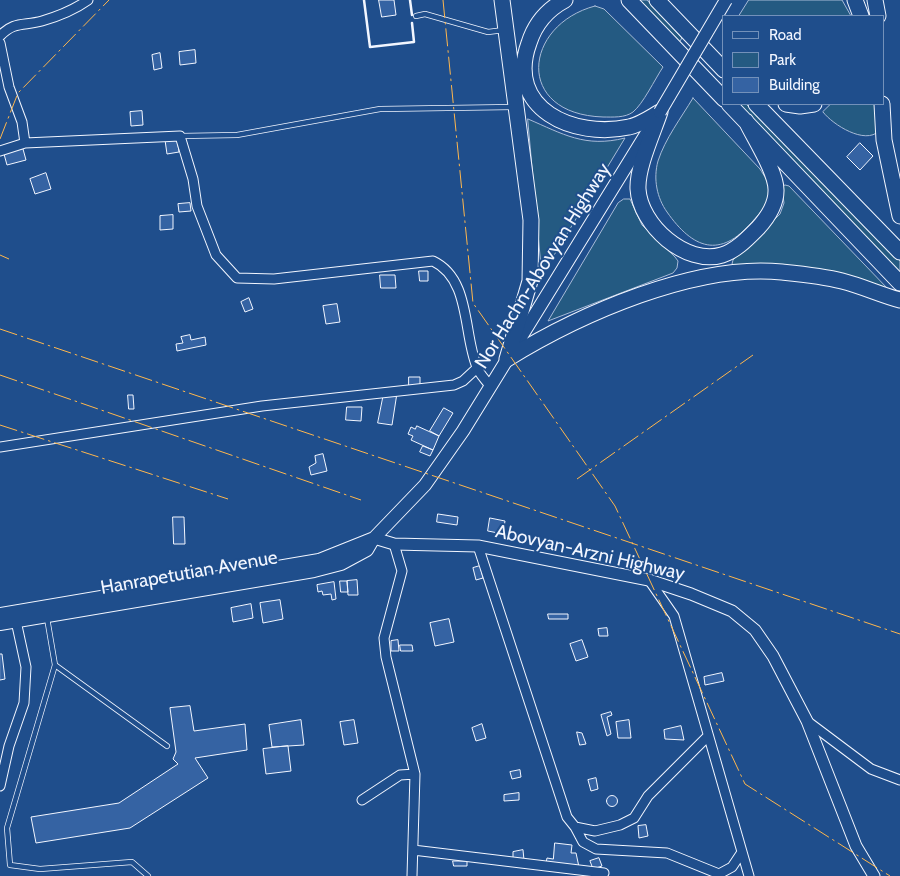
<!DOCTYPE html>
<style>
body{margin:0}
#map{position:relative;width:900px;height:876px;overflow:hidden;background:#1f4e8c;font-family:Cabin,sans-serif}
canvas{display:block}
.legend{position:absolute;left:722px;top:15px;width:162px;height:90px;box-sizing:border-box;background:#1f4e8c;border:1px solid #7391ba;margin:0;padding:6px 9px;list-style:none;font-size:15px;color:#f2f6ff}
.legend li{display:flex;align-items:center;gap:10px;height:25px}
.legend b{width:25px;border:1px solid #7391ba}
</style>
<div id="map">
<canvas width="900" height="876"></canvas>
<ul class="legend">
<li><b style="height:6px;background:#1f4e8c"></b>Road</li>
<li><b style="height:14px;background:#245a82"></b>Park</li>
<li><b style="height:14px;background:#3563a3"></b>Building</li>
</ul>
</div>
<script>
const ctx = document.querySelector('canvas').getContext('2d');
ctx.lineJoin = 'round';
function fillPath(path, color) { ctx.fillStyle = color; ctx.fill(path, 'evenodd'); }
function trace(path, color, width, dash) { ctx.strokeStyle = color; ctx.lineWidth = width; ctx.lineCap = dash ? 'butt' : 'round'; ctx.setLineDash(dash || []); ctx.stroke(path); }
function label(font, color, halo, rows, align = 'center') {
  ctx.font = font + ' Cabin,sans-serif'; ctx.lineWidth = 4; ctx.setLineDash([]); ctx.textBaseline = 'middle'; ctx.strokeStyle = halo; ctx.fillStyle = color; for (const [text, x, y, turn = 0] of rows) {
    ctx.save(); ctx.translate(x, y); ctx.rotate((+turn || 0) * Math.PI / 180); ctx.textAlign = isNaN(turn) ? turn : align; if (halo) ctx.strokeText(text, 0, 0); ctx.fillText(text, 0, 0); ctx.restore();
  }
}
const green = new Path2D(`
 M636 0H647L682 38 678 44Z
 M749 0H842L851 16H739Z
 M595 6 604 9 663 67C655 79 643 104 633 112 625 118 613 117 603 117 514 114 523 25 595 6Z
 M693 98 760 169C764 176 769 181 769 189 770 203 760 213 752 222 720 259 693 249 667 212 657 198 653 179 658 161 665 139 681 118 693 98Z
 M735 104H746L900 261V272Z
 M831 104H878L879 131C865 145 833 125 823 112Z
 M528 119C563 134 585 148 625 138L542 275Z
 M785 185 789 186 888 289 735 266 732 264 733 260 780 214 784 203 782 189Z
 M624 199H630L642 225 675 257 678 261 677 268 673 273 548 321 618 203Z`);
fillPath(green, '#245a82');
trace(green, '#a8bbd7', 1);
const building = new Path2D(`
 M379 0H394L396 15 382 17Z
 M195 50 196 63 180 65 179 52Z
 M160 53 162 68 154 70 152 55Z
 M142 111 143 125 131 126 130 112Z
 M177 138 179 152 167 154 165 140Z
 M860 143 873 156 860 170 847 157Z
 M23 149 26 160 7 165 4 154Z
 M46 173 51 189 35 194 30 179Z
 M190 203 191 211 179 212 178 204Z
 M173 215V229L160 230V216Z
 M419 271H428V281H420Z
 M380 275H395L396 288H381Z
 M249 298 253 309 245 312 241 302Z
 M337 304 340 322 326 324 323 306Z
 M190 335 191 340 205 337 206 345 177 351 176 344 183 343 181 337Z
 M409 377H420V386H409Z
 M384 393H397L392 425 378 423Z
 M128 395H133L134 409H129Z
 M347 407H362L361 421 346 420Z
 M444 408 453 413 439 436 430 431Z
 M417 426 439 436 433 450 411 440 413 436 408 434 411 427 415 429Z
 M423 446 433 450 430 456 420 452Z
 M323 454 327 471 311 475 309 467 316 463 315 456Z
 M438 514 458 517 457 525 437 522Z
 M173 517H184L185 544H174Z
 M490 518 505 521 503 534 488 531Z
 M480 566 483 578 476 580 473 568Z
 M357 580 358 595H348L347 581Z
 M340 581H347L348 592H341Z
 M334 582 336 599 332 600 331 594 323 595 322 591 318 592 317 585Z
 M280 600 283 619 263 623 260 603Z
 M251 604 253 618 233 622 231 608Z
 M548 614H568V619H549Z
 M449 619 454 642 435 646 430 623Z
 M607 628 608 636H599L598 629Z
 M398 640 399 651H391V641Z
 M582 640 588 657 576 661 570 644Z
 M400 645H412L413 651H401Z
 M0 654H2L5 679 0 680Z
 M722 673 724 681 705 685 704 677Z
 M190 706 194 731 245 724 247 750 195 758 208 778 130 828 36 843 31 817 119 803 178 764 173 759 176 752 170 708Z
 M611 712 612 715 607 717 611 734 607 736 601 715Z
 M301 720 304 745 272 747 269 725Z
 M354 720 358 743 344 745 340 722Z
 M629 720 631 738H618L616 722Z
 M482 724 486 738 476 741 472 728Z
 M681 726 684 740 665 739 664 730Z
 M577 732 582 733 586 744 580 745Z
 M288 746 291 771 266 774 263 749Z
 M520 770 521 777 512 779 510 772Z
 M596 778 598 789 591 791 588 780Z
 M519 793V800L504 801V795Z
 M606.5 801a5.5 5.5 0 1 1 11 0a5.5 5.5 0 1 1-11 0Z
 M646 825 648 836 639 838 638 826Z
 M555 843 572 845 571 853H576L579 867 546 863 547 858 553 859Z
 M523 850 524 860 513 858V852Z
 M599 858 602 866 593 869 590 861Z
 M453 861H467V866H454Z`);
fillPath(building, '#3563a3');
trace(building, '#f2f6ff', 1);
const lane = new Path2D(`
 M416 16 425 14 488 32 504 30
 M180 136 237 135 380 109 514 107
 M47 618 55 665 7 828 10 865 40 869 132 862 148 876
 M55 665 167 746`);
const street = new Path2D(`
 M0 36C14 21 24 26 42 21 59 16 74 10 88 0
 M0 43 9 87 22 122 25 143
 M0 151 25 143 180 136 193 179 197 206 216 255 237 278 274 279 433 261C471 279 463 334 477 367 479 374 486 380 490 386
 M0 447 262 406 454 385 463 381 477 368
 M394 544 402 571 384 638 386 657 415 774 412 876
 M478 546 567 817 575 827 595 831 620 825 634 818 648 796 708 736
 M649 580 674 616 749 876
 M807 721 871 769 900 780
 M0 786 9 746 24 703 26 667 16 621
 M362 800 400 775 415 774
 M575 827 583 842 596 849 667 853 719 874 732 867 742 852
 M413 850 604 873`);
const secondary = new Path2D(`
 M374 538 394 544 478 546 649 580 691 594 732 611 755 630 773 656 807 721 856 846 874 876`);
const primary = new Path2D(`
 M0 614 319 560 374 538
 M0 624 314 571 341 564 367 550 374 538 425 485 463 431 648 131`);
const highway = new Path2D(`
 M502 0 531 220 530 281 507 359
 M565 0C548 9 535 24 529 43 505 109 574 139 629 127 640 125 651 117 660 112
 M629 0 724 99
 M657 0 724 70
 M855 0 861 16
 M875 0 878 16
 M729 104 900 283
 M756 104 900 252
 M786 104 800 106 814 104
 M882 104 884 140 900 216
 M660 112C653 133 637 167 638 189 640 225 686 266 722 255 736 251 748 238 758 228 768 217 776 205 776 191 777 173 754 138 746 121
 M507 359C580 314 695 263 782 272 802 274 823 276 842 281 862 286 881 295 900 300`);
trace(lane, '#f2f6ff', 6);
trace(street, '#f2f6ff', 11);
trace(secondary, '#f2f6ff', 13);
trace(primary, '#f2f6ff', 14);
trace(highway, '#f2f6ff', 17);
trace(lane, '#1f4e8c', 4.5);
trace(street, '#1f4e8c', 9);
trace(secondary, '#1f4e8c', 11);
trace(primary, '#1f4e8c', 12);
trace(highway, '#1f4e8c', 15);
const primaryBridge = new Path2D(`
 M660 112 726 0`);
trace(primaryBridge, '#f2f6ff', 14, []);
trace(primaryBridge, '#1f4e8c', 12);
trace(new Path2D(`
 M364 0 370 47 414 42 412 23
 M410 0 412 15`), '#f2f6ff', 2.5);
trace(new Path2D(`
 M443 0 473 303 615 506 745 784 890 876
 M0 139 18 93 109 0
 M0 255 9 259
 M0 329 900 634
 M0 375 361 500
 M0 425 228 499
 M577 479 753 355`), '#ffb74d', 1, [18, 4, 2.5, 4]);
label('19px', '#f2f6ff', '#1f4e8c', [
 ["Nor Hachn-Abovyan Highway",543,266,-58],
 ["Abovyan-Arzni Highway",590,553,13],
 ["Hanrapetutian Avenue",189,573,-10]
]);
</script>
